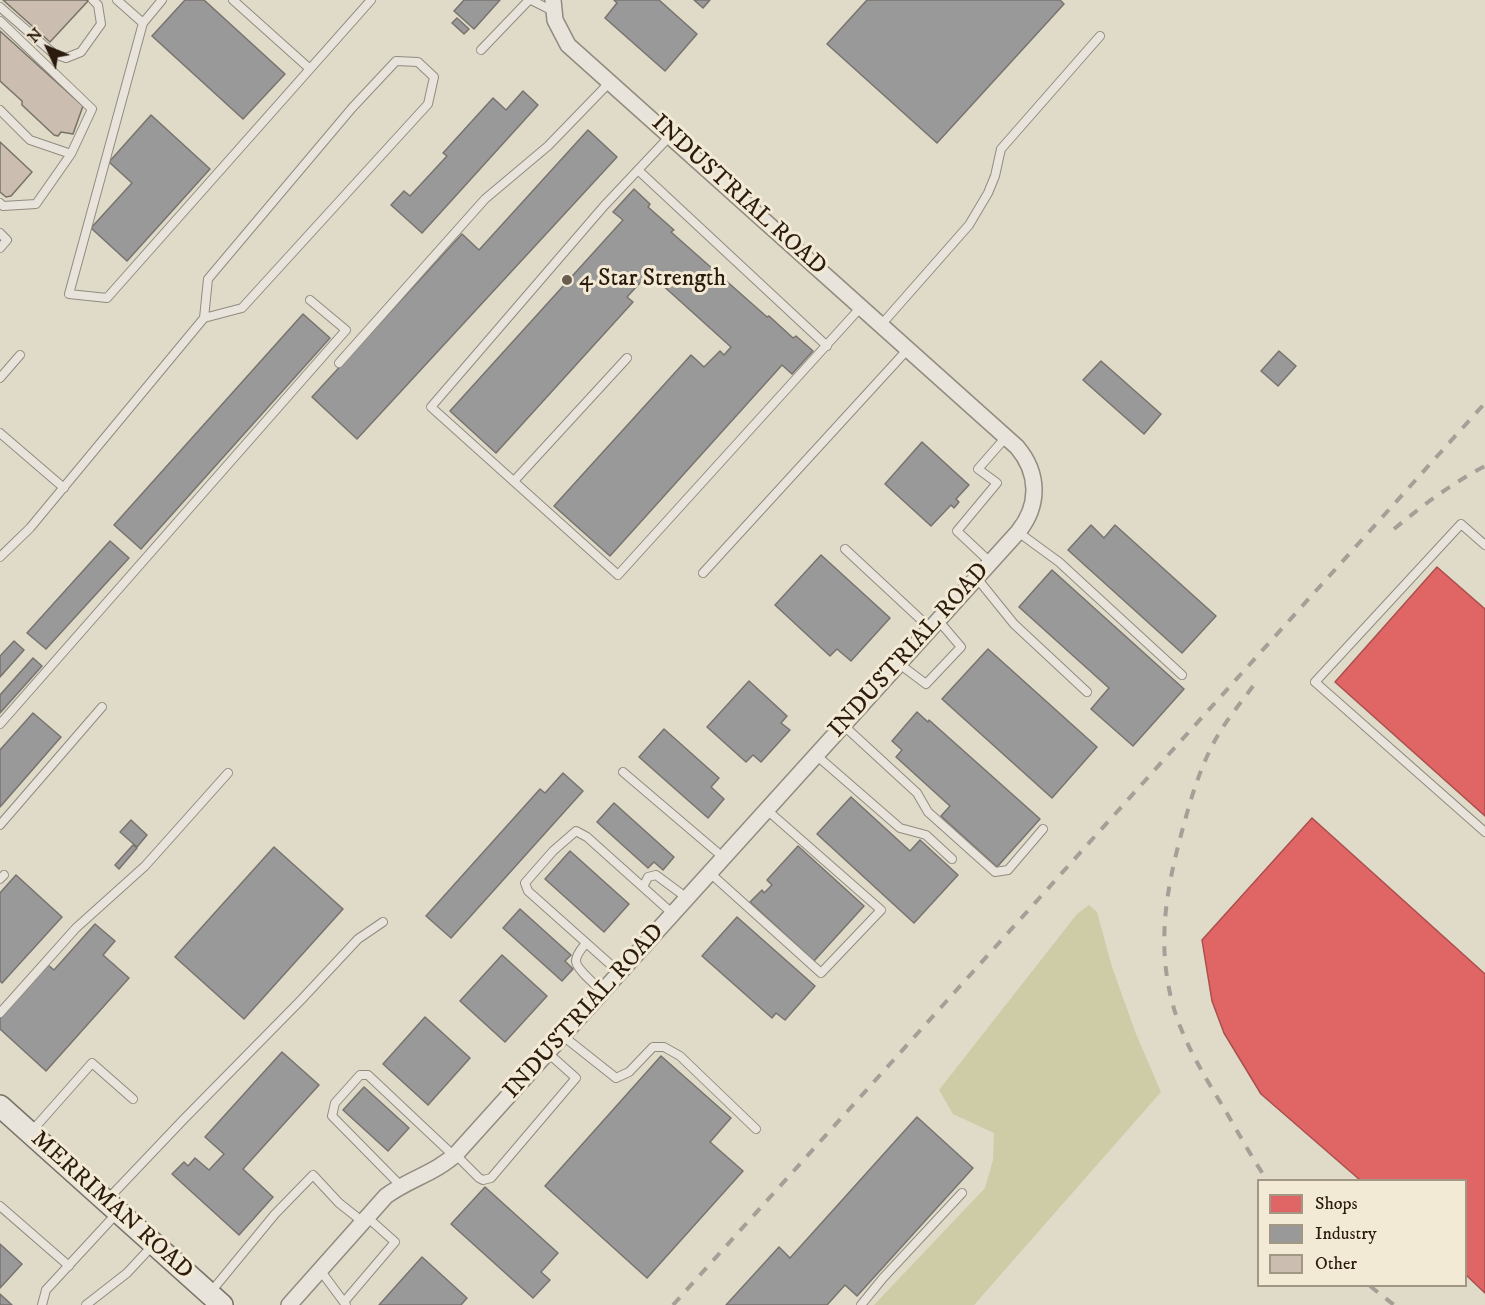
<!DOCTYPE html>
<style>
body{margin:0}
#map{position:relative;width:1485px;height:1305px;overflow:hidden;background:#e0dac8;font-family:"IM FELL DW Pica",serif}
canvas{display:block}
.legend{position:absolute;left:1257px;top:1179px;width:210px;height:108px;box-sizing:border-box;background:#f2ead5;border:2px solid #a29785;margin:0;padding:8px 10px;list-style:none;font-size:18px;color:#2b1a0e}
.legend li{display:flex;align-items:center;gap:12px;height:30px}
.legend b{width:30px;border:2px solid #a29785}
.north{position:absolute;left:18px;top:18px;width:60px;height:60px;-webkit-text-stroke:4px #f2ead5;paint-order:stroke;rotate:314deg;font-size:16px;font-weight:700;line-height:24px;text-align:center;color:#2b1a0e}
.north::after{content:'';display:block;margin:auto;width:21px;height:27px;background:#2b1a0e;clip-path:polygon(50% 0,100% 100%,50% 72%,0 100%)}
</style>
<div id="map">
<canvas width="1485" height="1305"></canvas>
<ul class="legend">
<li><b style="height:16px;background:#e06666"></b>Shops</li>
<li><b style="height:16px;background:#999"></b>Industry</li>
<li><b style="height:16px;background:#ccbdb1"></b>Other</li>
</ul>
<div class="north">N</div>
</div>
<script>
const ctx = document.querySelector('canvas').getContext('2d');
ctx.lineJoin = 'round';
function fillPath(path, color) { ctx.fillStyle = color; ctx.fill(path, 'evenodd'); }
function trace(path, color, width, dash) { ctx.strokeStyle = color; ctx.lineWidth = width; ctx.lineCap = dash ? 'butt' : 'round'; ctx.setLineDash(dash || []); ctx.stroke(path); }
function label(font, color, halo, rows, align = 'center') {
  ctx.font = font + ' "IM FELL DW Pica",serif'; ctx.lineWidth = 6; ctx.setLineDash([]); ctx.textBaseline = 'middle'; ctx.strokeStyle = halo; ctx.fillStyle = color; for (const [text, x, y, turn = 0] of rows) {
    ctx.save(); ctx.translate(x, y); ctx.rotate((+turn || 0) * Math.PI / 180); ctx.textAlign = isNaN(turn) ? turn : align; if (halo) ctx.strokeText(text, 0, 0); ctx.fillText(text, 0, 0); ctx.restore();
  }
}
fillPath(new Path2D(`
 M1089 905 1097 912 1112 967 1136 1034 1161 1092 974 1305H874L985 1188 993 1160 994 1133 953 1114 939 1090 1077 914Z`), '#cdcca7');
const shops = new Path2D(`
 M1437 567 1485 609V816L1335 682Z
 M1312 818 1485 974V1293L1466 1275V1180H1360L1261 1094 1224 1033 1212 1001 1202 940Z`);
fillPath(shops, '#e06666');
trace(shops, '#aa4f4c', 1.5);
const industry = new Path2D(`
 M185 0H204L285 74 243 119 152 36Z
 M464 0H500L474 29 454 11Z
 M614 0H659L697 34 665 71 605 18 617 3Z
 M694 0H710L703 8Z
 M867 0H1060L1064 4 937 143 827 44Z
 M457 18 469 29 464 34 452 23Z
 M523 91 538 105 422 233 391 205 404 191 410 196 447 156 443 153 493 98 506 110Z
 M151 115 210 169 127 261 91 228 132 183 109 162Z
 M588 130 617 157 357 439 312 397 462 234 479 250Z
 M634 189 650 204 648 207 674 230 671 232 767 317 769 316 793 338 796 336 813 351 792 374 782 365 610 556 554 506 691 355 704 367 720 351 724 355 731 347 649 273 627 297 633 302 496 453 450 411 623 220 613 212Z
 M303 314 330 338 141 549 114 525Z
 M1279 351 1296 366 1278 386 1261 371Z
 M1101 361 1161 414 1144 434 1083 380Z
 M922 442 969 485 956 499 959 502 954 508 951 505 931 526 885 484Z
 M1091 525 1104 538 1115 525 1216 616 1182 653 1068 550Z
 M110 541 129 558 46 649 27 633Z
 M821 555 890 618 851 661 837 649 830 656 775 605Z
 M1052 570 1184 689 1133 746 1091 709 1109 688 1019 607Z
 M14 641 24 650 0 677V656Z
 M988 649 1097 747 1052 798 942 699Z
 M33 658 42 666 0 713V695Z
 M749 681 787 716 781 723 790 730 761 762 753 755 746 762 707 727Z
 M917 712 928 722 929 720 1040 819 997 867 941 816 950 806 896 757 902 750 892 741Z
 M33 713 61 737 0 807V750Z
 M664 729 719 778 711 787 724 799 708 818 639 757Z
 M563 773 583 791 451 938 426 916 540 789 545 793Z
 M851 797 910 851 920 840 958 875 914 923 817 834Z
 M614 803 674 857 663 870 654 862 648 868 597 822Z
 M131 820 147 835 137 847 120 832Z
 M133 845 137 848 119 869 115 865Z
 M798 846 864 906 814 961 750 902 762 890 764 893 772 885 767 880Z
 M274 847 343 909 244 1019 175 957Z
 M570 851 629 904 604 932 545 879Z
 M16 875 62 917 2 983 0 981V893Z
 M520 909 571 955 565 961 573 969 562 981 503 928Z
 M737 917 815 986 785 1020 776 1013 772 1018 702 956Z
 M95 924 115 941 103 955 129 978 46 1071 0 1029V1018L48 965 54 970Z
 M502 955 547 996 505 1042 460 1001Z
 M425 1017 470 1058 428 1105 383 1064Z
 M282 1052 319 1085 243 1169 273 1197 239 1235 172 1174 184 1162 188 1166 195 1158 209 1170 224 1154 205 1137Z
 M661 1056 731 1118 710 1142 743 1171 647 1278 545 1186Z
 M364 1087 409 1128 388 1151 343 1110Z
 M917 1117 973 1168 857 1296 845 1285 827 1305H726L779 1247 790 1258Z
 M485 1187 558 1253 541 1272 550 1280 533 1298 451 1224Z
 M0 1244 22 1264 0 1288Z
 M422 1257 467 1298 461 1305H379Z
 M0 1294 12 1305H0Z`);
fillPath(industry, '#999');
trace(industry, '#78736f', 1.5);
const building = new Path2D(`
 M3 0H86L88 1 50 42Z
 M0 31 83 106 73 134 61 132 58 136 54 135 22 105V101L0 81Z
 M0 142 32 172 11 196 6 197 0 192Z`);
fillPath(building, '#ccbdb1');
trace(building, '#787267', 1.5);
const lane = new Path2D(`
 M117 0 143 23 69 294 107 298 371 0
 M233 0 310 69
 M531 0 553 11
 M0 7 54 54 66 58 81 52 101 24 98 5 93 0
 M0 21 92 109 71 154 30 140 0 110
 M143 23 162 0
 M481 50 529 0
 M670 136 604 206 431 407 618 575 861 307
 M638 170 827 346
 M0 203 3 206 36 204 71 154
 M0 233 7 240 0 248
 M881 325 969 225 988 193 995 176 1001 149 1100 36
 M339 363 485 199 548 146 610 82
 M0 378 20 355
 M0 433 64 488
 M514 481 627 358
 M1018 532 1059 562 1182 675
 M1485 545 1461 524 1315 682 1485 832
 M845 549 930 628
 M0 557 30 528 204 318 208 279 352 108 396 61 418 62 434 77 428 104 242 308 204 318
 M990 562 957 531 997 483 978 469 1006 437
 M703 573 908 349
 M976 577 1014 624 1087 692
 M898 663 926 684 961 647 938 620
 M0 724 346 330 310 300
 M842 724 917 793 928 812 995 872 1008 870 1043 829
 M816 755 900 828 926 835 952 859
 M623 772 724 858
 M0 825 102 707
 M710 873 821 973 881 910 767 810
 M0 879 4 875
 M643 887 648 877 656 875 687 898
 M586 943C583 947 576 954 576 961 576 969 597 986 603 992
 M620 973 528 891 525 883 553 851 576 831 587 837 673 914
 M0 1013 76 928 145 866 228 773
 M563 1036 616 1078 629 1072 653 1047H664L680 1056 756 1129
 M31 1132 92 1063 133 1099
 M456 1155 479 1178 483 1180 491 1178 576 1078 548 1053
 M401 1186 332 1116 335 1103 360 1075H368L454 1156
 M107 1200 184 1119 301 1000 358 939 383 922
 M0 1206 69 1266
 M320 1270 346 1305
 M210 1293 275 1214 313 1175 339 1203 363 1222
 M344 1302 395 1242 367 1217
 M42 1305 46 1290 118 1212
 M86 1305 127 1273 153 1245
 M861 1305 883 1278 962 1193`);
const street = new Path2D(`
 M289 1305 386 1196C409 1179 436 1173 457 1153 644 946 830 738 1018 532 1040 505 1039 473 1017 447L568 45 555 20 553 0`);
const secondary = new Path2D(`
 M0 1106 222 1305`);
trace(lane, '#918b80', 10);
trace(street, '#918b80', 18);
trace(secondary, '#787267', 24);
trace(lane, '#e8e4db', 8);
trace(street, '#e8e4db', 15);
trace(secondary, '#e8e4db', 21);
trace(new Path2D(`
 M1394 529C1423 505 1451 484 1485 466
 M1253 686C1243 700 1232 713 1223 727 1204 756 1193 791 1184 824 1165 892 1154 953 1178 1021 1190 1053 1208 1082 1225 1110 1239 1134 1252 1158 1267 1180
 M1370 1286 1394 1305
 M673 1305 1485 403`), '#a49f97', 4, [10, 10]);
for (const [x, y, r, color] of [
 [567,280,6,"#6a5d4f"]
]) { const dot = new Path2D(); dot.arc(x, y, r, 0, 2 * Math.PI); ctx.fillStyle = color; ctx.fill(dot); trace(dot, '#f2ead5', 2); }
label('24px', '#2b1a0e', '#f2ead5', [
 ["INDUSTRIAL ROAD",738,196,42],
 ["INDUSTRIAL ROAD",910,651,-48],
 ["INDUSTRIAL ROAD",585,1012,-48],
 ["MERRIMAN ROAD",111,1206,42]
]);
label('24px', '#2b1a0e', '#f2ead5', [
 ["4 Star Strength",579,280]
], 'left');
</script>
